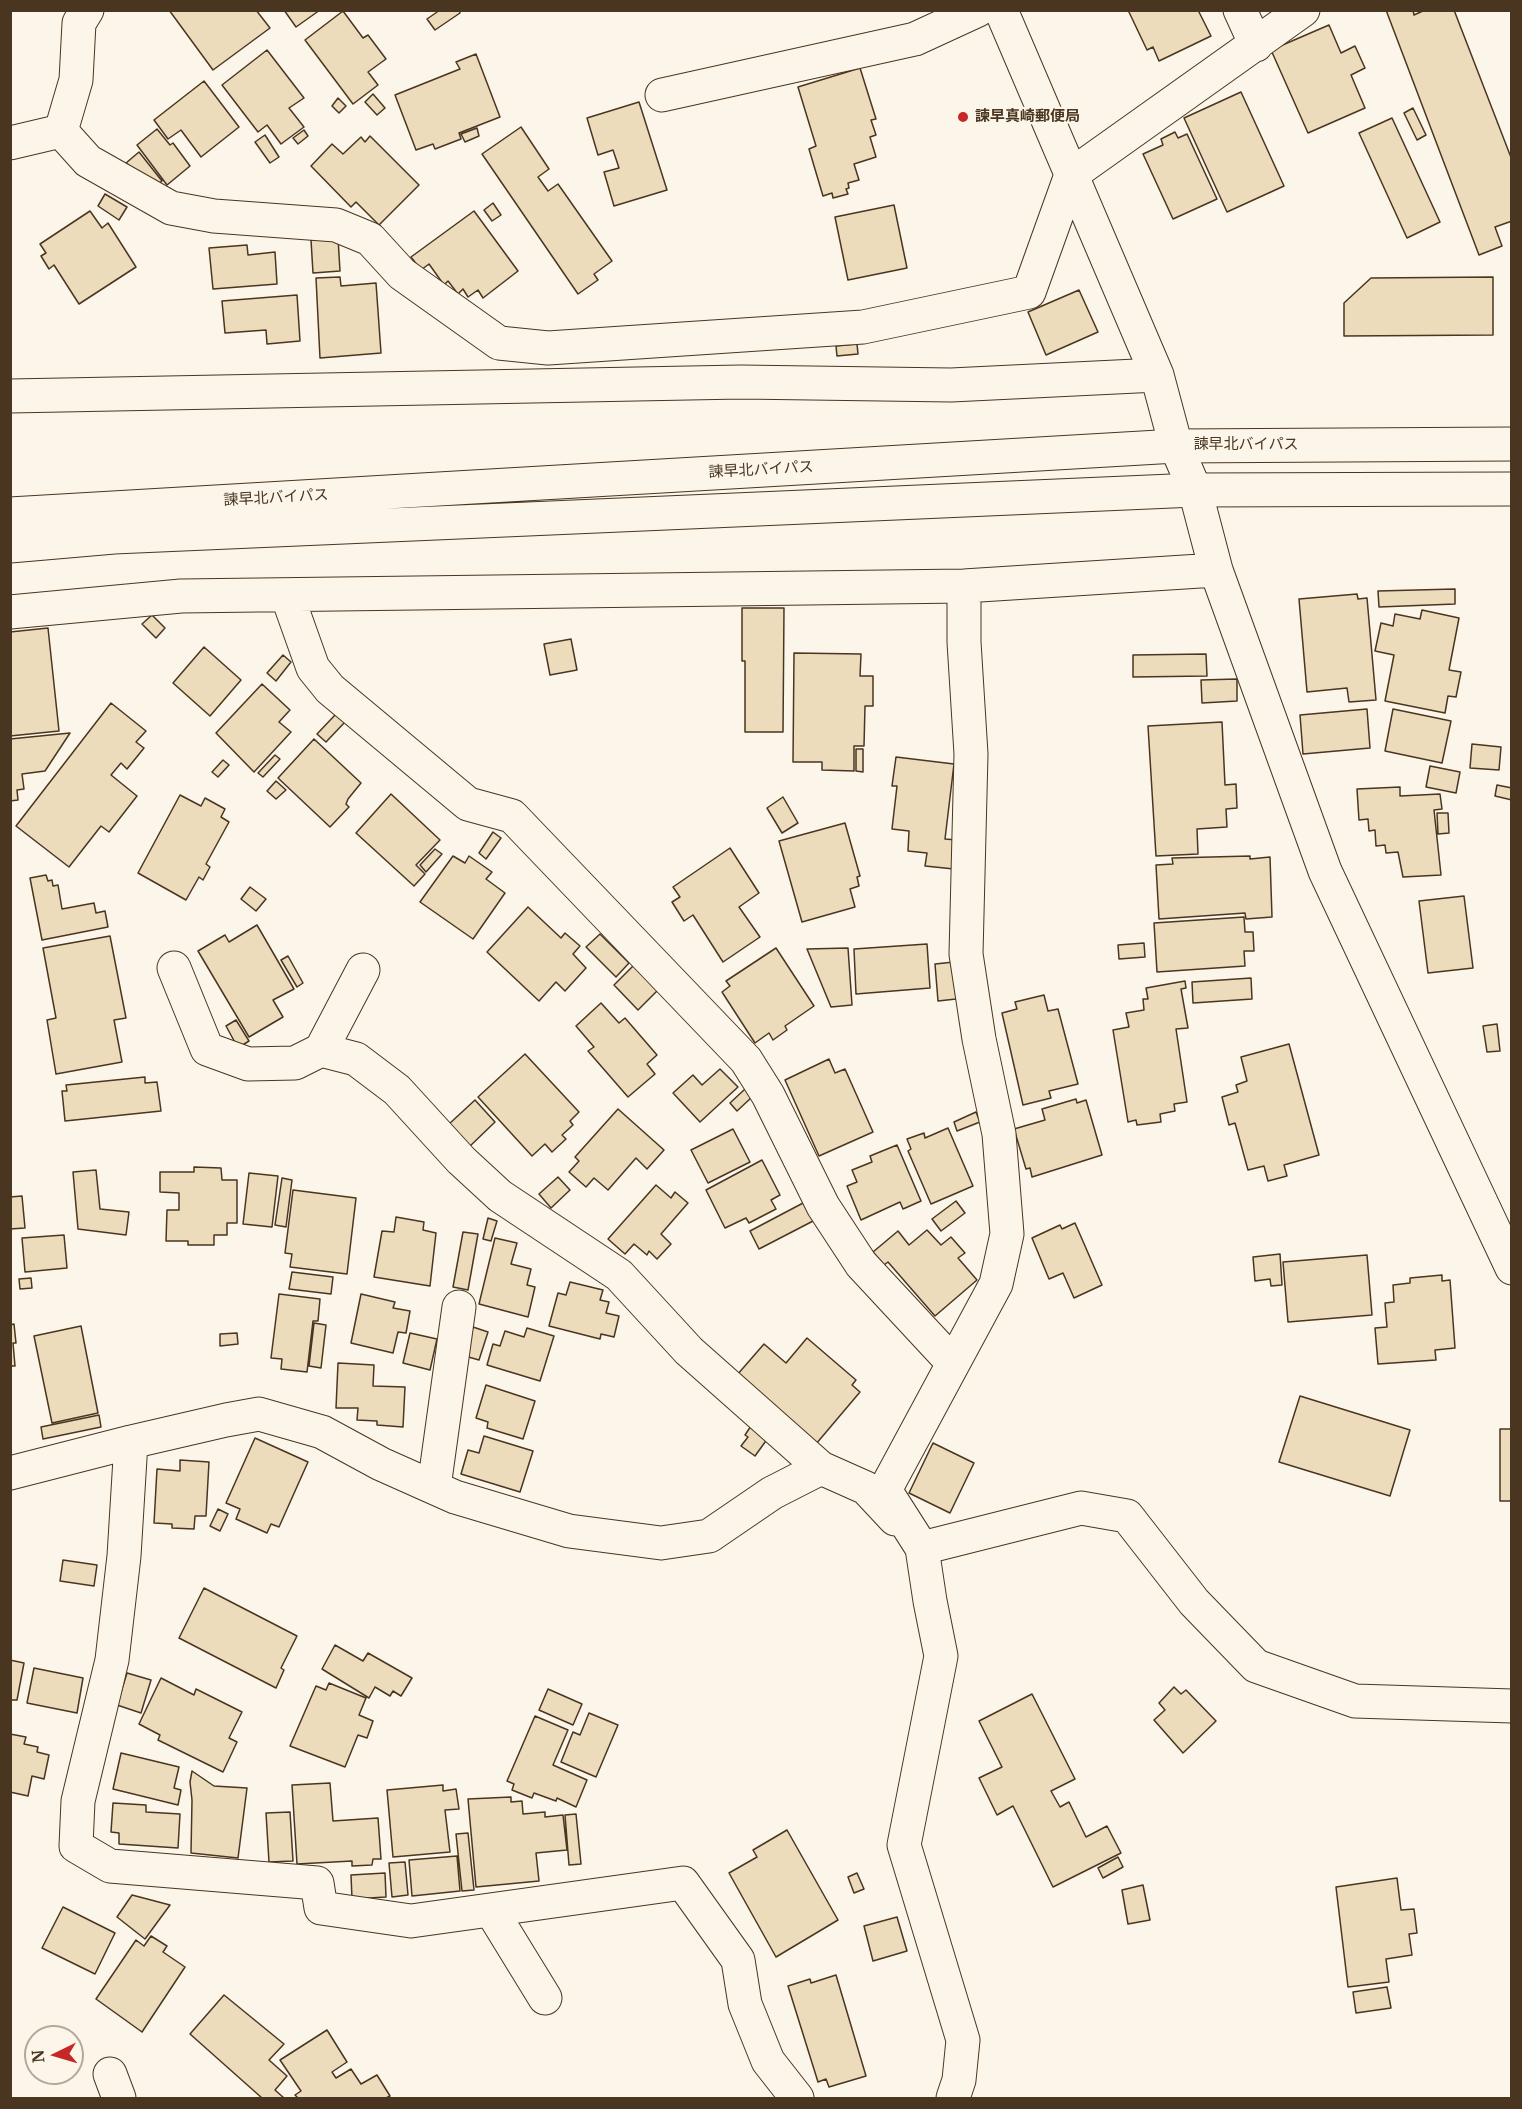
<!DOCTYPE html>
<meta charset="utf-8">
<style>
body{margin:0}
#map{position:relative;width:1522px;height:2109px;overflow:hidden;background:#fbf6e9;font-family:Merriweather,serif}
canvas{display:block}
.frame{position:absolute;inset:0;border:12px solid #4a3520;pointer-events:none}
.north{position:absolute;left:24px;top:2025px;width:60px;height:60px;box-sizing:border-box;background:#fbf6e9;border:2px solid #b4a999;border-radius:50%;rotate:265deg;font-size:16px;font-weight:700;line-height:24px;text-align:center;color:#4a3520}
.north::after{content:'';display:block;margin:auto;width:21px;height:27px;background:#c62828;clip-path:polygon(50% 0,100% 100%,50% 72%,0 100%)}
</style>
<div id="map">
<canvas width="1522" height="2109"></canvas>
<div class="frame"></div>
<div class="north">N</div>
</div>
<script>
const ctx = document.querySelector('canvas').getContext('2d');
ctx.lineJoin = 'round';
function fillPath(path, color) { ctx.fillStyle = color; ctx.fill(path, 'evenodd'); }
function trace(path, color, width, dash) { ctx.strokeStyle = color; ctx.lineWidth = width; ctx.lineCap = dash ? 'butt' : 'round'; ctx.setLineDash(dash || []); ctx.stroke(path); }
function label(font, color, halo, rows, align = 'center') {
  ctx.font = font + ' Merriweather,"Noto Sans JP",serif'; ctx.lineWidth = 4.5; ctx.setLineDash([]); ctx.textBaseline = 'middle'; ctx.strokeStyle = halo; ctx.fillStyle = color; for (const [text, x, y, turn = 0] of rows) {
    ctx.save(); ctx.translate(x, y); ctx.rotate((+turn || 0) * Math.PI / 180); ctx.textAlign = isNaN(turn) ? turn : align; if (halo) ctx.strokeText(text, 0, 0); ctx.fillText(text, 0, 0); ctx.restore();
  }
}
const building = new Path2D(`
 M169 10H256L270 28 213 70Z
 M284 10H320L296 27Z
 M440 10H459L460 13 435 30 427 19Z
 M1128 10H1198L1211 36 1159 61 1153 47 1147 50Z
 M1386 10H1413L1414 15 1425 10H1454L1512 160V221L1495 227 1502 246 1479 255Z
 M343 11 363 38 368 35 386 59 368 72 378 85 353 104 305 40Z
 M1329 25 1341 53 1355 46 1365 68 1351 75 1365 108 1308 133 1271 50Z
 M267 50 304 98 289 108 304 127 281 144 267 125 258 132 222 85Z
 M476 54 500 117 459 133 461 139 435 149 433 144 416 150 395 95 460 69 456 62Z
 M860 68 876 119 871 120 876 135 870 137 876 157 854 164 859 180 848 183 849 188 846 189 848 194 833 198 832 193 823 196 809 149 816 146 798 87Z
 M204 81 239 127 201 157 181 130 168 139 154 120Z
 M1241 92 1284 186 1227 212 1184 118Z
 M373 94 385 108 377 115 365 102Z
 M338 98 346 106 339 113 332 106Z
 M639 102 667 190 614 206 604 172 619 168 613 150 598 155 587 118Z
 M1413 108 1426 135 1417 140 1404 113Z
 M1392 118 1440 222 1407 238 1359 133Z
 M521 127 549 169 538 177 548 191 558 184 612 261 594 274 598 280 578 294 482 154Z
 M477 128 479 136 465 142 461 134Z
 M157 129 170 145 173 143 190 166 167 185 137 145Z
 M304 130 308 136 298 144 293 138Z
 M1175 132 1178 138 1187 134 1217 199 1173 219 1143 154 1163 145 1161 139Z
 M265 135 279 157 270 163 255 142Z
 M370 136 419 185 379 225 356 202 351 207 311 166 332 144 343 154 361 137 365 142Z
 M139 152 162 181 156 186 126 163Z
 M105 194 127 207 119 220 98 206Z
 M493 203 501 215 492 221 484 210Z
 M894 205 907 268 848 280 835 217Z
 M90 211 102 228 108 223 136 267 79 304 54 265 49 269 41 256 46 253 40 244Z
 M474 211 518 271 483 298 478 290 468 297 463 289 458 294 448 281 444 285 429 264 421 270 411 257Z
 M338 238 340 271 313 273 311 240Z
 M247 245 248 255 275 252 277 284 213 289 209 248Z
 M340 277 341 286 376 283 381 353 320 358 316 278Z
 M1493 277V335L1344 336V303L1371 278Z
 M1079 290 1098 332 1046 355 1028 312Z
 M297 295 300 341 267 344 266 330 225 333 222 301Z
 M857 344 858 354 837 356 836 346Z
 M1455 589V604L1379 607 1378 591Z
 M1357 594 1358 599 1367 598 1376 700 1349 702 1347 688 1307 692 1299 599Z
 M742 608H784L783 732H745V661H742Z
 M1422 610 1459 618 1449 670 1461 672 1456 697 1448 696 1445 713 1385 701 1394 655 1375 651 1381 623 1393 626 1395 614 1420 619Z
 M152 615 165 628 156 638 142 624Z
 M48 628 59 731 10 736V632Z
 M571 639 577 670 550 675 544 644Z
 M204 647 241 680 210 716 173 683Z
 M794 653 861 654 860 676H873V706H865L864 746H854V771L822 770V762H793Z
 M1206 654 1207 676 1133 677V655Z
 M283 655 291 662 276 681 267 673Z
 M1237 679V701L1202 703 1201 680Z
 M262 684 290 710 279 722 291 732 254 772 216 733Z
 M111 703 146 731 136 742 144 748 127 769 121 763 111 775 137 796 109 832 101 826 69 867 16 826Z
 M1367 709 1370 748 1303 754 1300 715Z
 M1393 709 1451 721 1442 763 1385 751Z
 M336 714 345 722 326 742 317 734Z
 M1222 722 1225 785 1236 784 1237 808 1226 809 1227 827 1197 829 1198 854 1156 856 1148 726Z
 M70 733 45 771 22 774 24 789 17 790 18 800 10 801V739Z
 M314 739 361 783 348 799 346 804 349 807 330 827 278 778Z
 M1472 744 1501 747 1499 770 1470 768Z
 M856 749H863V772L856 771Z
 M275 755 280 759 263 777 258 773Z
 M896 757 954 764 945 839 957 840 954 869 925 866 927 853 908 851 909 831 892 829 897 786H892Z
 M223 760 229 765 218 777 212 772Z
 M1430 766 1460 772 1456 793 1426 787Z
 M276 781 286 790 276 799 267 791Z
 M1497 785 1512 788V800L1495 796Z
 M1400 787V796L1440 794 1442 809 1434 810 1441 875 1403 877 1398 852 1386 853 1385 845 1376 846 1375 830 1369 831 1368 819 1359 820 1357 789Z
 M391 794 440 840 416 865 425 874 414 886 356 833Z
 M180 795 201 806 205 798 225 809 221 817 229 822 206 864 210 867 203 880 199 877 186 900 138 873Z
 M783 797 798 823 782 833 767 808Z
 M1437 813H1448L1449 833 1438 834Z
 M845 823 860 876 857 877 859 886 850 889 855 907 802 922 779 841Z
 M493 832 501 838 486 859 479 853Z
 M730 848 759 893 739 907 760 937 723 962 693 915 684 921 672 902 680 897 673 887Z
 M435 849 442 854 426 872 420 865Z
 M453 856 465 863 469 856 492 872 486 879 505 893 473 939 420 902Z
 M1250 856V859L1270 857 1272 917 1246 919 1245 913 1159 919 1156 865 1173 864 1172 858Z
 M46 875 48 881 52 880 53 886 58 885 62 909 94 903 96 913 105 911 108 927 42 940 30 878Z
 M250 887 266 899 256 911 241 899Z
 M1464 896 1473 968 1428 973 1419 901Z
 M528 907 561 938 565 933 580 946 573 954 586 968 565 991 556 982 539 1001 487 952Z
 M1244 917 1245 932H1253L1254 951H1244L1245 966 1157 972 1154 923Z
 M257 925 294 989 273 1000 283 1017 249 1037 198 951 225 935 229 942Z
 M600 934 629 963 616 977 586 947Z
 M110 936 126 1018 114 1020 122 1062 56 1074 47 1020 56 1018 43 948Z
 M1144 943 1145 957 1119 959 1118 945Z
 M927 944 930 988 856 994 854 949Z
 M776 948 814 1006 785 1026 787 1030 773 1040 769 1033 755 1043 722 992 730 986 726 981Z
 M848 948 852 1005 831 1007 807 949Z
 M288 956 303 983 297 987 281 960Z
 M954 962 956 999 938 1001 935 964Z
 M634 965 658 990 638 1010 614 985Z
 M1251 978 1252 999 1193 1003 1192 982Z
 M1185 981 1186 988 1181 989 1188 1028 1176 1029 1187 1102 1174 1104 1175 1111 1160 1114 1161 1122 1137 1125 1136 1120 1128 1122 1113 1030 1129 1027 1126 1013 1144 1010 1143 999H1148L1146 988Z
 M1044 995 1048 1011 1058 1009 1078 1084 1049 1091 1051 1098 1023 1105 1002 1013 1017 1009 1015 1002Z
 M601 1003 619 1023 625 1018 657 1055 647 1064 655 1074 628 1097 588 1051 594 1047 576 1026Z
 M236 1020 249 1041 238 1048 226 1026Z
 M1497 1024 1500 1051 1487 1052 1483 1026Z
 M1289 1044 1319 1155 1284 1165 1287 1176 1268 1181 1264 1166 1248 1170 1235 1123 1229 1125 1222 1097 1238 1092 1236 1085 1247 1081 1241 1057Z
 M525 1054 579 1112 570 1121 573 1125 562 1135 566 1139 552 1152 545 1144 532 1156 478 1097Z
 M829 1059 835 1073 845 1069 873 1132 819 1156 785 1080Z
 M720 1069 738 1087 700 1122 673 1093 693 1075 702 1085Z
 M145 1077V1083L157 1082 161 1111 65 1121 62 1091H67L66 1085Z
 M745 1089 752 1097 737 1111 730 1103Z
 M1076 1099 1077 1103 1086 1100 1102 1155 1032 1177 1030 1168 1026 1169 1014 1129 1045 1120 1042 1109Z
 M475 1100 495 1122 468 1148 448 1125Z
 M618 1109 664 1150 647 1169 636 1158 608 1190 594 1178 586 1187 569 1172 579 1161 575 1157Z
 M976 1112 980 1122 957 1131 954 1122Z
 M948 1128 973 1186 931 1204 908 1151 911 1149 907 1139 924 1133 925 1138Z
 M733 1129 750 1162 708 1183 691 1150Z
 M897 1145 921 1201 903 1209 900 1202 861 1220 847 1186 857 1182 852 1170 872 1162 870 1156Z
 M762 1160 780 1195 771 1200 776 1209 749 1223 746 1218 725 1228 706 1190Z
 M194 1167 221 1168 222 1180H237V1223H227V1235H214V1245H188V1241H166L167 1210H179V1193L160 1192V1172H194Z
 M96 1170 100 1209 129 1212 126 1235 78 1229 73 1172Z
 M249 1173 278 1176 272 1227 243 1224Z
 M558 1177 570 1190 551 1208 539 1194Z
 M282 1178 292 1180 286 1227 275 1225Z
 M656 1185 671 1198 675 1192 688 1203 661 1234 671 1244 657 1259 649 1251 647 1255 634 1244 625 1254 608 1239Z
 M293 1190 356 1198 347 1274 290 1267 292 1254 285 1253Z
 M22 1196 25 1228 10 1229V1197Z
 M956 1201 965 1213 941 1231 932 1219Z
 M805 1202 815 1220 759 1249 750 1231Z
 M396 1217 424 1222 423 1230 436 1233 430 1286 374 1277 382 1231 394 1232Z
 M488 1218 497 1221 491 1241 483 1239Z
 M1075 1223 1102 1285 1074 1298 1063 1273 1049 1279 1032 1238 1060 1225 1062 1229Z
 M927 1230 941 1245 951 1237 965 1253 958 1258 977 1280 935 1316 888 1262 884 1265 873 1252 898 1231 909 1245Z
 M463 1232 478 1234 468 1290 453 1287Z
 M64 1235 67 1268 25 1272 22 1238Z
 M495 1238 517 1243 511 1264 531 1269 527 1285 535 1287 528 1317 479 1304Z
 M1280 1254 1282 1285 1271 1286 1270 1279 1255 1281 1253 1257Z
 M1367 1255 1372 1315 1288 1322 1283 1262Z
 M292 1272 333 1277 331 1294 289 1289Z
 M1442 1275V1281L1450 1280 1455 1348 1435 1350 1436 1360 1378 1364 1375 1328 1387 1327 1385 1303 1394 1302 1393 1285 1410 1283V1278Z
 M31 1278 32 1288 20 1289 19 1279Z
 M570 1282 603 1290 600 1300 609 1302 606 1313 619 1316 614 1337 601 1334 600 1339 549 1326 558 1293 566 1295Z
 M279 1294 320 1299 318 1321H313L307 1372 281 1369 282 1359 271 1358Z
 M361 1294 395 1302 393 1308 410 1311 406 1333 398 1332 393 1353 351 1343Z
 M314 1323 326 1325 321 1368 309 1366Z
 M14 1324 16 1343H13L15 1366H10V1325Z
 M81 1326 98 1413 52 1423 34 1336Z
 M473 1327 488 1332 479 1360 465 1356Z
 M527 1328 554 1336 540 1381 487 1365 493 1344 500 1346 505 1331 524 1337Z
 M237 1333 238 1344 220 1346V1334Z
 M410 1333 437 1339 430 1370 403 1363Z
 M807 1338 856 1380 852 1385 860 1392 816 1444 737 1375 764 1344 786 1363Z
 M338 1363 374 1365 373 1386 405 1387 403 1427 377 1425V1421L357 1420 358 1408H336Z
 M486 1385 535 1401 523 1439 487 1428 488 1422 476 1418Z
 M1300 1396 1410 1430 1390 1496 1279 1462Z
 M99 1415 101 1427 43 1439 41 1427Z
 M751 1426 768 1438 755 1456 741 1446 748 1437 745 1435Z
 M1500 1429H1512V1501H1500Z
 M484 1436 533 1451 520 1492 461 1474 468 1450 479 1453Z
 M255 1438 308 1462 279 1527 271 1524 267 1533 236 1519 240 1509 226 1503Z
 M933 1443 974 1463 950 1513 909 1493Z
 M180 1460 209 1462 206 1516H195L194 1529 172 1528V1524L154 1523 157 1469 180 1471Z
 M218 1509 228 1514 220 1531 210 1526Z
 M63 1560 97 1565 94 1586 60 1581Z
 M204 1588 297 1636 281 1668 284 1670 276 1688 179 1638Z
 M335 1645 363 1661 368 1653 412 1678 401 1696 393 1691 390 1696 375 1687 369 1698 322 1669Z
 M10 1660 24 1663 17 1700H10Z
 M34 1668 83 1678 77 1713 27 1703Z
 M127 1673 151 1680 141 1713 117 1705Z
 M161 1678 194 1695 196 1689 242 1712 229 1738 237 1742 223 1772 158 1740 160 1735 139 1724Z
 M329 1683 366 1698 359 1715 373 1721 367 1738 358 1735 345 1767 290 1746 316 1686 326 1690Z
 M1174 1687 1181 1694 1186 1690 1216 1721 1183 1753 1154 1720 1165 1710 1159 1703Z
 M548 1689 582 1704 573 1725 539 1710Z
 M1032 1694 1075 1779 1051 1791 1060 1807 1069 1802 1086 1837 1107 1826 1121 1853 1053 1887 1013 1806 997 1815 979 1778 1002 1767 979 1721Z
 M589 1713 618 1725 596 1777 561 1762 573 1732 580 1735Z
 M535 1716 568 1730 553 1765 587 1780 576 1807 557 1798 556 1801 534 1793 532 1798 512 1790 514 1784 507 1781Z
 M10 1734 26 1737 24 1744 38 1747 37 1752 49 1755 44 1779 32 1776 28 1796 10 1792Z
 M121 1753 179 1767 174 1788 181 1790 178 1805 113 1789Z
 M192 1771 214 1786 247 1788 238 1858 191 1853 192 1800 190 1782Z
 M330 1783 333 1821 378 1818 381 1859H373L372 1865 352 1866V1861L297 1864 292 1785Z
 M443 1785V1791L456 1789 459 1809 445 1810 450 1852 393 1857 387 1790Z
 M511 1797V1802L522 1801 523 1814 545 1812V1817L563 1815 567 1850 536 1853 539 1881 476 1887 468 1799Z
 M113 1803 146 1805V1812L180 1814 178 1848 119 1844V1833L111 1832Z
 M290 1812 293 1861 269 1862 266 1813Z
 M576 1814 581 1864 569 1865 565 1815Z
 M787 1830 838 1920 776 1957 729 1873 757 1857 753 1850Z
 M468 1833 474 1890 462 1891 456 1834Z
 M457 1856 460 1891 412 1896 409 1860Z
 M1118 1857 1123 1867 1103 1878 1098 1868Z
 M405 1862 408 1895 392 1897 389 1863Z
 M385 1873 386 1897 352 1899 351 1875Z
 M857 1873 864 1889 854 1893 848 1877Z
 M1397 1878 1401 1910 1414 1909 1417 1933 1409 1934 1412 1955 1386 1959 1389 1982 1348 1987 1336 1887Z
 M1143 1885 1150 1920 1128 1924 1122 1890Z
 M132 1895 170 1905 145 1939 117 1917Z
 M63 1907 115 1933 95 1974 42 1948Z
 M897 1917 907 1951 873 1961 864 1926Z
 M151 1936 167 1946 163 1952 185 1967 142 2032 96 1999 136 1940 144 1946Z
 M836 1975 866 2076 829 2087 826 2079 818 2082 788 1986 810 1979 811 1983Z
 M1387 1987 1391 2008 1356 2013 1353 1992Z
 M224 1995 284 2044 269 2060 287 2076 275 2090 284 2098H262L190 2034Z
 M327 2030 347 2062 332 2072 336 2078 351 2069 361 2084 377 2075 390 2096 386 2098H298L295 2095 301 2091 280 2060Z`);
fillPath(building, '#ecdcbc');
trace(building, '#4a3520', 1.5);
const minor = new Path2D(`
 M1001 10 1157 375 1176 446 1195 490 1216 570 1325 871 1512 1268
 M1240 10 1256 45
 M662 95 915 39 978 10
 M61 131 88 161 171 208 214 216 336 225 370 239 402 274 499 343 548 348 863 327 1029 292 1071 175 1303 10
 M10 143 61 131 76 80 79 23 87 10
 M10 396 741 382 951 385 1157 375
 M287 595 313 668 330 689 468 804 512 816 746 1060 768 1095 823 1206 861 1264 953 1363
 M10 612 181 596 964 586 1216 570
 M174 968 207 1049 248 1064 295 1063 321 1050
 M363 970 321 1050 356 1059 397 1090 461 1160 500 1196 619 1275 689 1351 821 1468
 M131 1442 124 1556 112 1660 78 1801 76 1846 110 1866 317 1883 321 1908 411 1921 683 1883 738 1960 745 2004 768 2061 797 2098
 M10 1473 131 1442 226 1420 259 1414 322 1432 381 1464 455 1497 569 1531 661 1543 709 1536 772 1493 821 1468 866 1488 895 1519
 M434 1487 459 1307
 M922 1548 1081 1508 1127 1516 1194 1602 1256 1666 1355 1701 1512 1706
 M491 1910 545 1998
 M110 2074 119 2098
 M953 2098 959 2080 963 2040 904 1845 941 1656 930 1601 922 1548 885 1490 996 1284 1007 1234 999 1134 979 1039 966 954 971 754 964 642V586`);
const trunk = new Path2D(`
 M10 514 1176 446 1512 444
 M10 546 114 537 1195 490 1512 489`);
trace(minor, '#4a3520', 35);
trace(trunk, '#4a3520', 35);
trace(minor, '#fbf6e9', 33);
trace(trunk, '#fbf6e9', 33);
for (const [x, y, r, color] of [
 [963,117,6,"#c62828"]
]) { const dot = new Path2D(); dot.arc(x, y, r, 0, 2 * Math.PI); ctx.fillStyle = color; ctx.fill(dot); trace(dot, '#fbf6e9', 2); }
label('bold 15px', '#4a3520', '#fbf6e9', [
 ["諫早真崎郵便局",975,117]
], 'left');
label('15px', '#4a3520', '#fbf6e9', [
 ["諫早北バイパス",1246,445],
 ["諫早北バイパス",761,470,-3],
 ["諫早北バイパス",276,498,-3]
]);
</script>
